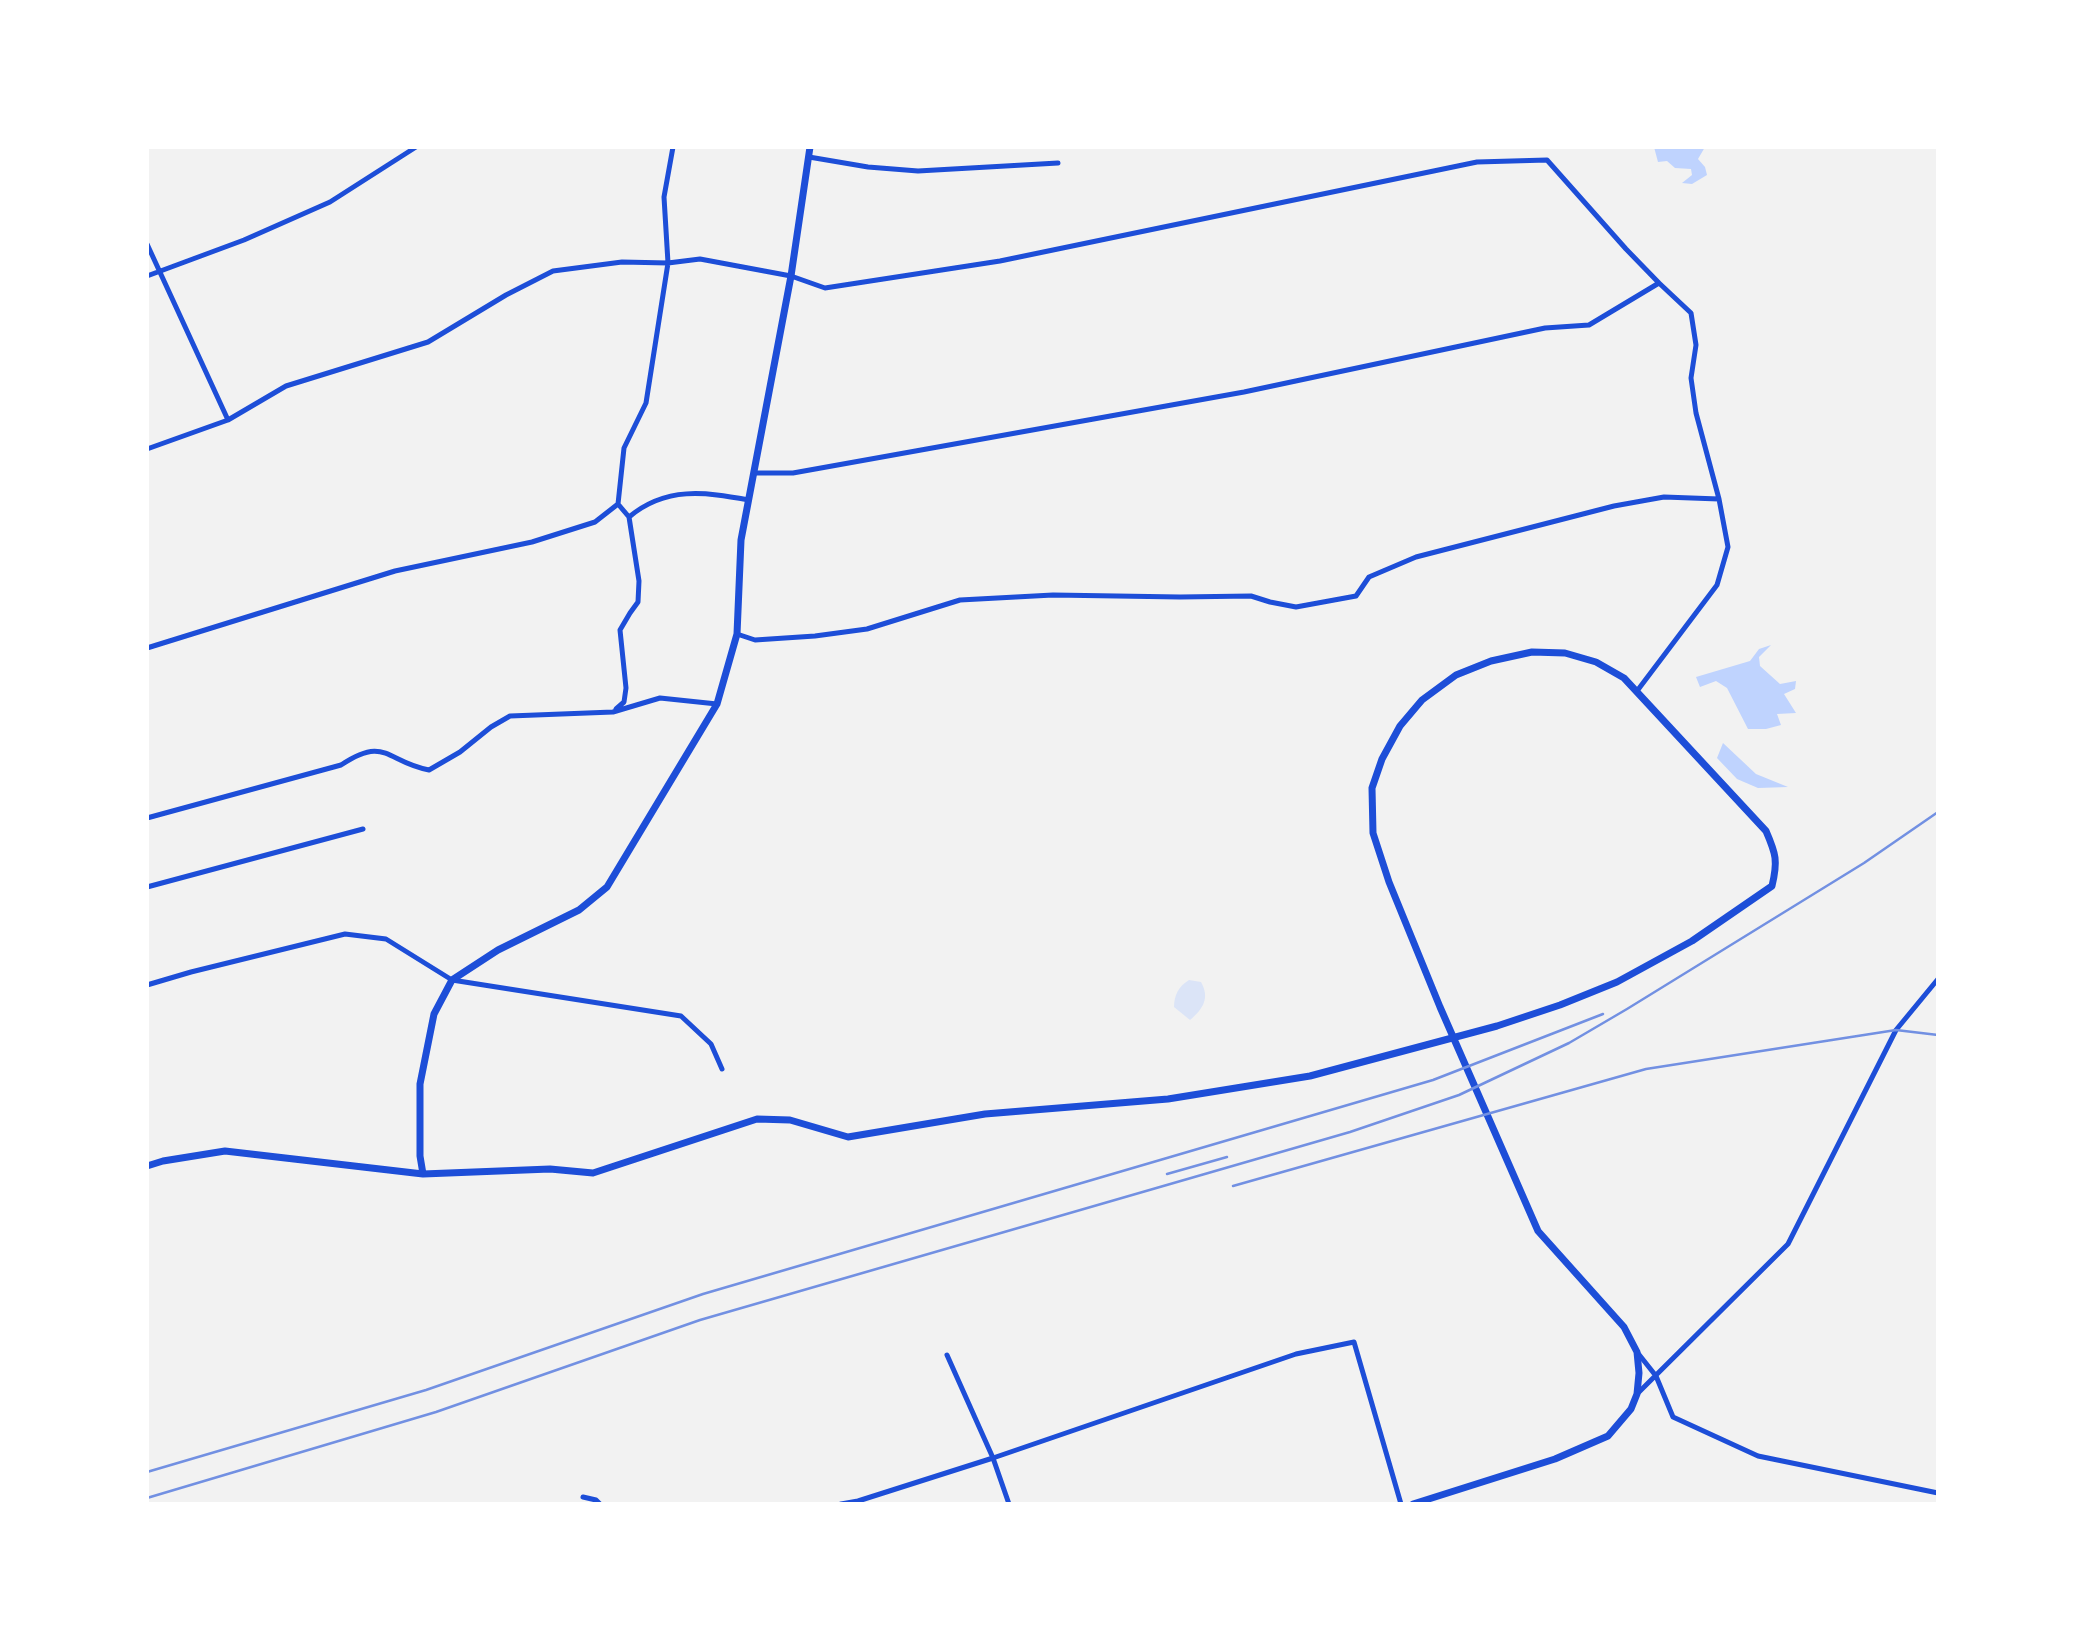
<!DOCTYPE html>
<style>
body{margin:0}
#map{position:relative;width:2085px;height:1651px;overflow:hidden;background:#f2f2f2;font-family:"DejaVu Sans",sans-serif}
canvas{display:block}
.frame{position:absolute;inset:0;border:149px solid #fff;pointer-events:none}
</style>
<div id="map">
<canvas width="2085" height="1651"></canvas>
<div class="frame"></div>
</div>
<script>
const ctx = document.querySelector('canvas').getContext('2d');
ctx.lineJoin = 'round';
function fillPath(path, color) { ctx.fillStyle = color; ctx.fill(path, 'evenodd'); }
function trace(path, color, width, dash) { ctx.strokeStyle = color; ctx.lineWidth = width; ctx.lineCap = dash ? 'butt' : 'round'; ctx.setLineDash(dash || []); ctx.stroke(path); }
fillPath(new Path2D(`
 M1189 980 1201 982C1210 998 1203 1009 1190 1020L1174 1007C1174 995 1179 986 1189 980Z`), '#dbe4f7');
fillPath(new Path2D(`
 M1654 147H1705L1698 159 1705 167 1707 175 1692 184 1682 183 1692 175 1691 169 1675 168 1667 161 1658 162Z
 M1771 645 1759 657 1760 666 1780 684 1796 681 1795 689 1784 694 1796 713 1777 714 1781 725 1766 729H1748L1727 688 1716 681 1700 687 1696 677 1750 661 1759 649Z
 M1723 743 1756 774 1788 787 1758 788 1737 779 1717 758Z`), '#bfd3fe');
trace(new Path2D(`
 M809 157 868 167 918 171 1058 163
 M147 244 228 420
 M147 276 244 240 330 202 416 147
 M147 449 228 420 286 386 428 342 506 295 553 271 622 262 668 263 700 259 791 276 825 288 1000 261 1477 162 1547 160 1626 249 1659 283
 M754 473H793L1244 392 1545 328 1589 325 1659 283 1691 313 1696 345 1691 378 1696 413 1719 499 1728 547 1717 585 1637 691
 M629 517C666 486 705 492 749 500
 M737 634 755 640 815 636 867 629 960 600 1053 595 1180 597 1251 596 1270 602 1296 607 1356 596 1369 577 1416 557 1614 506 1664 497 1719 499
 M147 648 395 571 532 542 595 522 618 504 624 448 646 403 668 263 664 197 673 147
 M616 709 624 702 626 688 620 630 630 613 638 602 639 581 629 517 618 504
 M147 818 341 765C386 735 386 762 429 770L460 752 491 727 510 716 613 712 660 698 717 704
 M147 887 363 829
 M147 985 191 972 345 934 386 939 452 980 681 1016 711 1044 722 1069
 M1637 1352 1656 1376 1673 1417 1758 1456 1938 1493
 M947 1355 993 1458 1009 1504
 M1637 1394 1788 1244 1896 1030 1938 979
 M583 1497 596 1500 600 1504
 M841 1504 858 1501 993 1458 1296 1354 1354 1342 1401 1504`), '#1d4ed8', 5);
trace(new Path2D(`
 M147 1166 163 1161 225 1151 423 1174 550 1169 593 1173 757 1119 790 1120 848 1137 985 1114 1168 1099 1310 1076 1497 1026 1560 1005 1617 982 1692 941 1772 886C1778 861 1776 854 1766 831L1624 678 1596 662 1565 653 1532 652 1491 661 1456 675 1422 700 1400 726 1382 759 1372 788 1373 833 1389 882 1440 1007 1538 1231 1624 1327 1637 1352 1639 1373 1637 1394 1631 1409 1608 1436 1555 1459 1413 1504
 M423 1174 420 1156V1084L434 1014 452 980 498 950 579 910 607 887 717 704 737 634 741 540 791 276 810 147`), '#1d4ed8', 7);
trace(new Path2D(`
 M1167 1174 1227 1157
 M1233 1186 1646 1069 1896 1030 1938 1035
 M147 1472 426 1390 703 1294 1433 1080 1603 1014
 M147 1498 436 1412 700 1320 1350 1132 1459 1095 1569 1043 1627 1009 1864 863 1938 812`), '#7290e2', 2.5);
</script>
